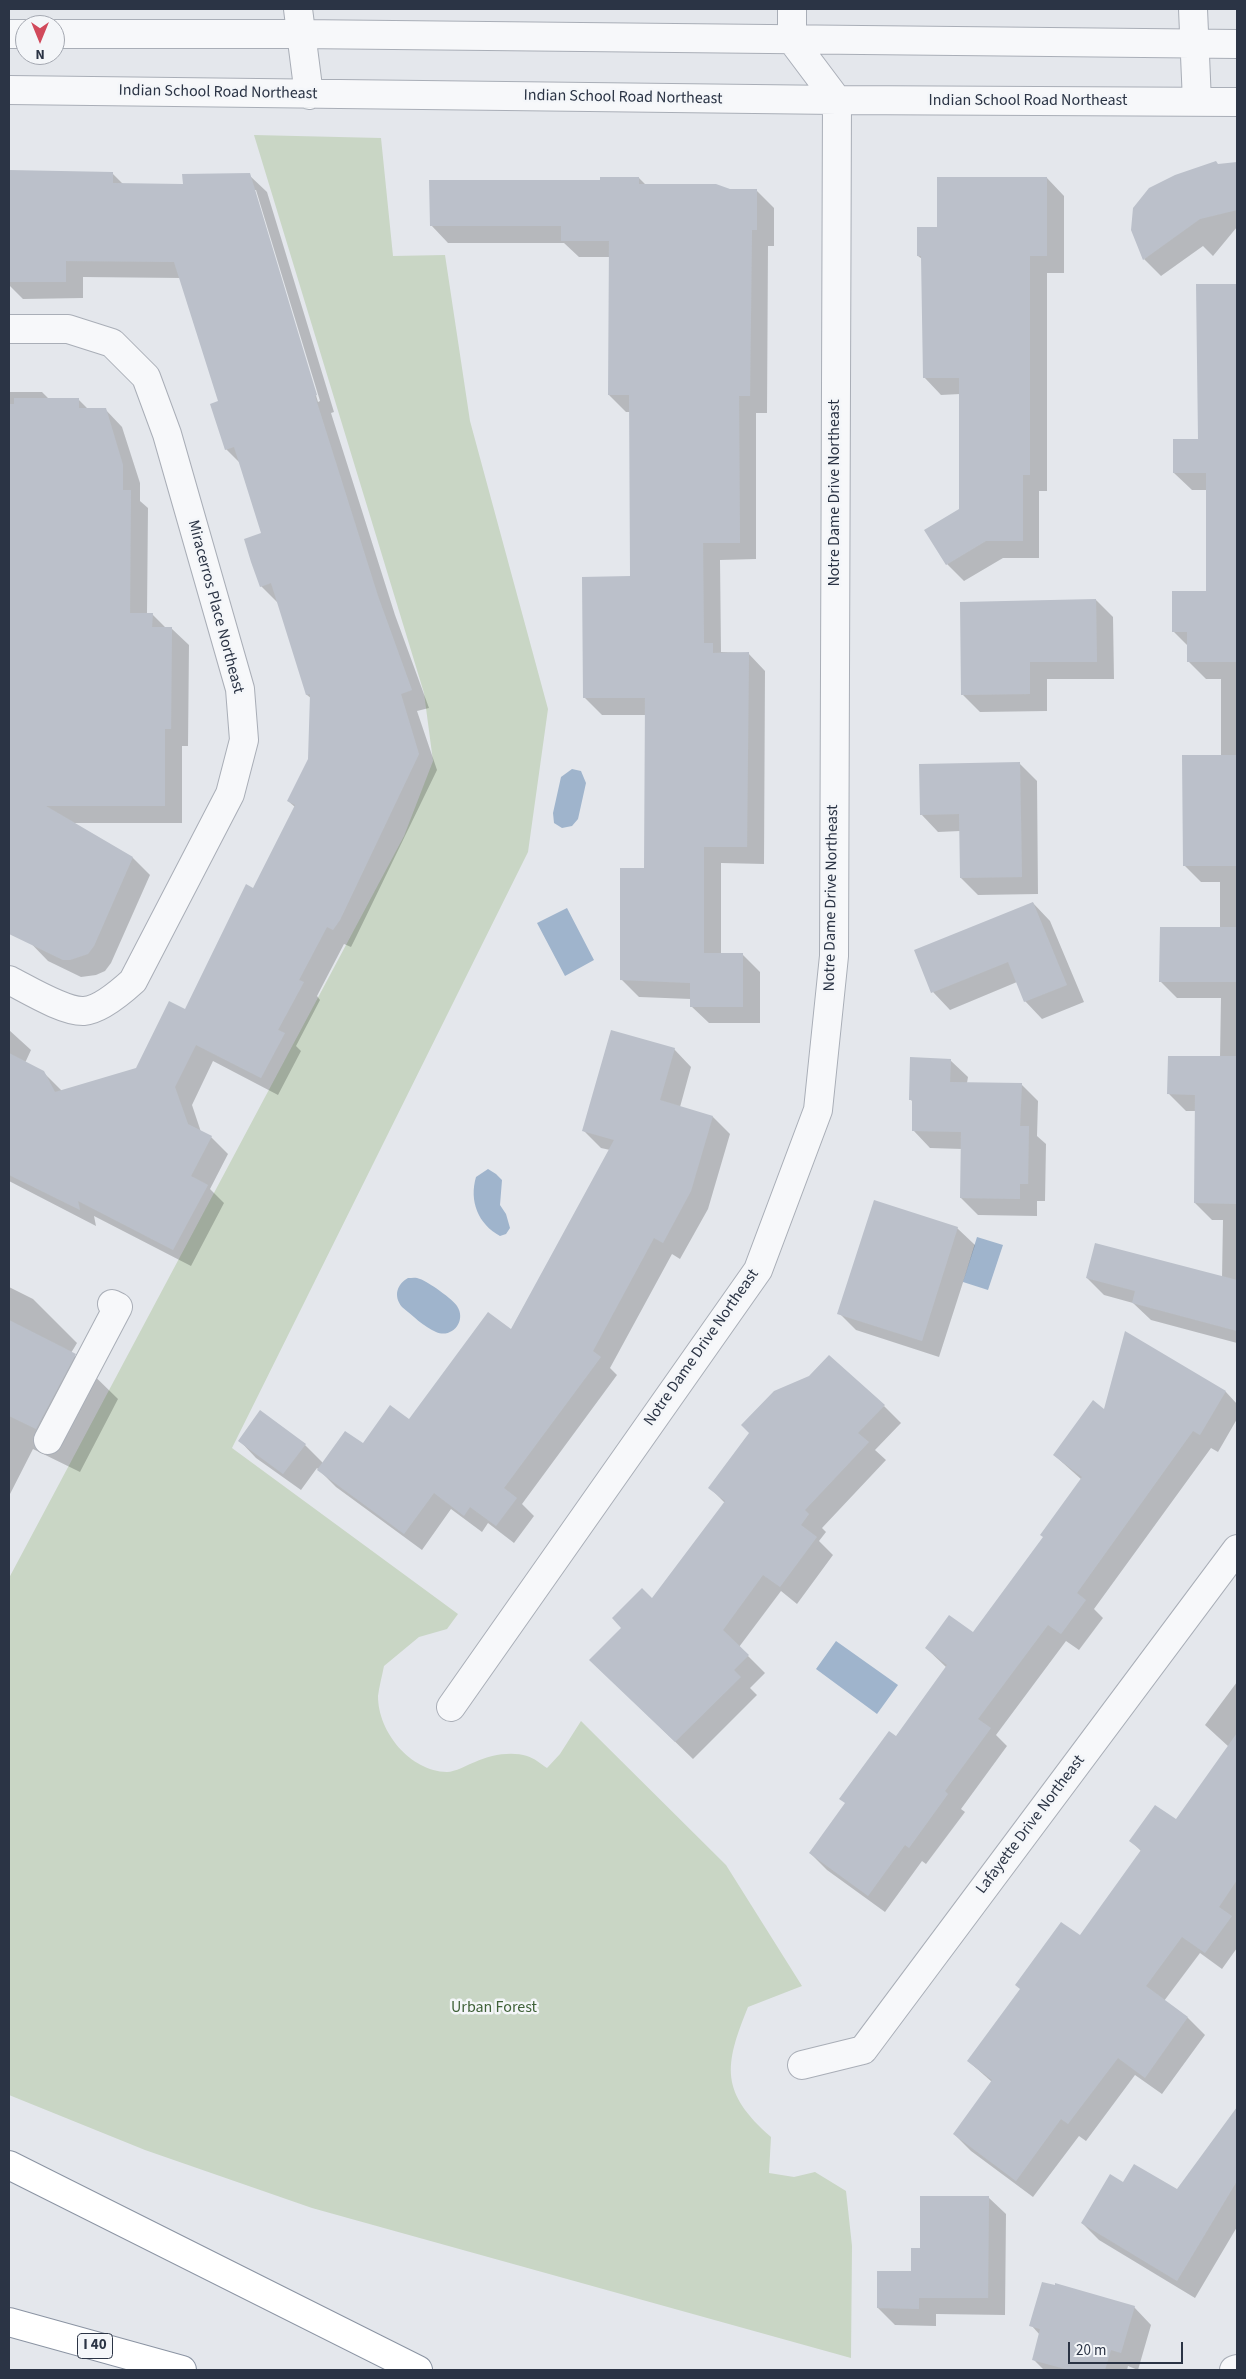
<!DOCTYPE html>
<style>
body{margin:0}
#map{position:relative;width:1246px;height:2379px;overflow:hidden;background:#e4e7ec;font-family:"Source Sans 3",sans-serif}
canvas{display:block}
.frame{position:absolute;inset:0;border:10px solid #2b3445;pointer-events:none}
.north{position:absolute;left:15px;top:15px;width:50px;height:50px;box-sizing:border-box;background:#f4f6f9;border:1px solid #a4a8b1;border-radius:50%;rotate:180deg;font-size:14px;font-weight:700;line-height:20px;text-align:center;color:#2b3445}
.north::after{content:'';display:block;margin:auto;width:18px;height:22px;background:#d1495b;clip-path:polygon(50% 0,100% 100%,50% 72%,0 100%)}
.scale{position:absolute;left:1068px;top:2342px;width:115px;height:22px;box-sizing:border-box;border:2px solid #2b3445;border-top:0;padding-left:6px;font-size:15px;line-height:18px;white-space:nowrap;color:#2b3445;-webkit-text-stroke:4px #f4f6f9;paint-order:stroke}
</style>
<div id="map">
<canvas width="1246" height="2379"></canvas>
<div class="frame"></div>
<div class="north">N</div>
<div class="scale">20 m</div>
</div>
<script>
const context = document.querySelector('canvas').getContext('2d');
context.lineJoin = 'round';
function fillPath(path, color) { context.fillStyle = color; context.fill(path, 'evenodd'); }
function trace(path, color, width, dash) { context.strokeStyle = color; context.lineWidth = width; context.lineCap = dash ? 'butt' : 'round'; context.setLineDash(dash || []); context.stroke(path); }
function label(font, color, halo, rows, align = 'center') {
  context.font = font + ' "Source Sans 3",sans-serif'; context.lineWidth = 5; context.setLineDash([]); context.textBaseline = 'middle'; context.strokeStyle = halo; context.fillStyle = color; for (const [text, x, y, turn = 0] of rows) {
    context.save(); context.translate(x, y); context.rotate((+turn || 0) * Math.PI / 180); context.textAlign = isNaN(turn) ? turn : align; if (halo) context.strokeText(text, 0, 0); context.fillText(text, 0, 0); context.restore();
  }
}
fillPath(new Path2D(`
 M 254,135 L 381,138 L 393,256 L 445,255 L 470,421 L 548,709 L 528,852 L 232,1448 L 458,1614 L 447,1629 L 419,1637 L 384,1666 C 382,1676 379,1687 378,1696 C 378,1732 410,1771 447,1772 C 455,1772 467,1765 475,1762 C 490,1755 511,1751 527,1756 C 534,1758 541,1764 547,1768 L 560,1754 L 581,1721 L 726,1865 L 802,1986 L 748,2007 C 724,2066 720,2092 771,2137 L 769,2173 L 794,2177 L 815,2172 L 846,2191 L 852,2246 L 851,2358 L 312,2208 L 145,2150 L 9,2095 L 9,1578 L 404,836 L 433,761 L 424,693 Z`), '#c9d6c5');
fillPath(new Path2D(`
 M 572,769 L 581,771 L 586,783 L 578,819 L 572,826 L 562,828 L 554,823 L 553,813 L 561,777 Z
 M 567,908 L 594,960 L 565,976 L 537,923 Z
 M 488,1169 L 496,1174 L 502,1180 L 500,1205 L 506,1214 L 510,1228 L 506,1234 L 500,1236 C 478,1224 469,1201 476,1177 Z
 M 977,1237 L 1003,1245 L 988,1290 L 963,1282 Z
 M 408,1278 C 412,1278 416,1277 420,1279 C 427,1281 454,1300 457,1306 C 467,1321 452,1339 436,1332 C 424,1327 412,1315 402,1307 C 393,1296 397,1284 408,1278 Z
 M 836,1641 L 898,1685 L 877,1714 L 816,1669 Z`), '#9fb4cc');
fillPath(new Path2D(`
 M 1237,163 L 1237,227 L 1213,256 L 1203,246 L 1161,276 L 1144,259 L 1219,166 Z
 M 9,172 L 112,173 L 123,184 L 185,185 L 249,175 L 267,192 L 334,412 L 331,413 L 395,615 L 429,708 L 417,711 L 437,770 L 356,937 L 351,947 L 344,944 L 317,996 L 320,1000 L 296,1046 L 301,1051 L 278,1095 L 213,1061 L 192,1105 L 201,1132 L 211,1137 L 228,1154 L 210,1189 L 224,1203 L 191,1266 L 94,1216 L 96,1226 L 9,1181 L 9,1030 L 31,1050 L 25,1063 L 43,1072 L 62,1091 L 137,1069 L 186,1011 L 254,889 L 295,807 L 288,801 L 309,759 L 312,699 L 307,695 L 278,603 L 261,586 L 263,534 L 241,464 L 226,449 L 220,402 L 181,278 L 83,277 L 83,298 L 23,299 L 9,285 ZM 254,190 L 256,190 L 320,401 L 318,402 Z
 M 639,178 L 646,185 L 757,191 L 774,208 L 774,246 L 768,246 L 767,413 L 756,413 L 756,559 L 720,560 L 721,652 L 748,653 L 765,671 L 764,864 L 721,863 L 721,955 L 743,955 L 760,972 L 760,1023 L 709,1023 L 691,1006 L 691,999 L 639,997 L 621,979 L 646,869 L 646,715 L 602,715 L 585,698 L 632,577 L 630,412 L 626,412 L 609,395 L 610,257 L 579,257 L 564,243 L 448,243 L 431,225 L 601,181 Z
 M 1047,178 L 1064,196 L 1064,273 L 1047,273 L 1047,491 L 1039,491 L 1039,558 L 1003,558 L 964,581 L 947,564 L 960,510 L 960,394 L 941,395 L 924,377 L 922,259 L 918,256 L 938,228 Z
 M 1237,285 L 1237,1343 L 1151,1320 L 1133,1303 L 1104,1295 L 1087,1278 L 1222,1278 L 1223,1220 L 1212,1220 L 1195,1203 L 1196,1111 L 1186,1111 L 1169,1094 L 1220,1057 L 1221,998 L 1177,998 L 1160,981 L 1220,928 L 1220,882 L 1201,882 L 1184,865 L 1221,756 L 1221,679 L 1206,679 L 1189,662 L 1189,647 L 1173,631 L 1208,592 L 1208,490 L 1192,490 L 1174,473 L 1199,440 L 1197,286 Z
 M 9,392 L 42,392 L 49,399 L 78,399 L 88,409 L 105,409 L 122,427 L 140,483 L 140,501 L 148,508 L 147,614 L 152,614 L 166,628 L 171,628 L 189,645 L 188,746 L 182,746 L 182,823 L 72,823 L 133,858 L 150,875 L 111,963 L 105,971 L 96,975 L 81,977 L 48,961 L 19,931 L 9,933 Z
 M 1096,600 L 1113,617 L 1114,679 L 1047,679 L 1047,711 L 980,712 L 963,695 Z
 M 1020,764 L 1037,781 L 1038,894 L 978,895 L 961,878 L 960,831 L 938,832 L 921,814 Z
 M 1033,903 L 1050,921 L 1084,1002 L 1042,1019 L 1025,1001 L 1017,982 L 950,1010 L 933,992 L 916,951 Z
 M 674,1049 L 691,1067 L 680,1107 L 713,1117 L 730,1134 L 708,1209 L 680,1259 L 672,1254 L 610,1368 L 617,1375 L 522,1504 L 534,1516 L 514,1543 L 488,1523 L 482,1532 L 451,1509 L 422,1550 L 336,1487 L 317,1468 L 301,1490 L 256,1458 L 239,1440 L 305,1445 L 323,1463 L 409,1421 L 511,1330 L 610,1150 L 601,1148 L 584,1131 Z
 M 950,1060 L 968,1077 L 967,1083 L 1021,1084 L 1038,1101 L 1037,1136 L 1046,1144 L 1045,1201 L 1037,1201 L 1037,1216 L 978,1215 L 961,1198 L 962,1149 L 930,1148 L 913,1130 L 914,1103 L 910,1099 Z
 M 957,1228 L 975,1245 L 939,1357 L 856,1330 L 839,1313 Z
 M 9,1287 L 33,1299 L 77,1343 L 71,1353 L 118,1399 L 80,1472 L 33,1449 L 9,1496 Z
 M 1126,1333 L 1226,1392 L 1237,1404 L 1237,1419 L 1218,1452 L 1211,1448 L 1094,1609 L 1103,1618 L 1079,1650 L 1066,1641 L 996,1735 L 1007,1746 L 961,1809 L 965,1812 L 926,1864 L 922,1861 L 885,1912 L 827,1870 L 810,1853 L 947,1668 L 926,1648 L 973,1634 L 1044,1537 L 1082,1480 L 1054,1455 L 1105,1411 Z
 M 884,1406 L 901,1423 L 875,1450 L 886,1460 L 822,1528 L 826,1532 L 819,1541 L 833,1555 L 797,1604 L 781,1591 L 739,1647 L 765,1673 L 750,1688 L 757,1695 L 693,1759 L 608,1677 L 652,1600 L 725,1503 L 710,1488 Z
 M 1237,1682 L 1237,1948 L 1222,1969 L 1200,1953 L 1164,2001 L 1188,2018 L 1205,2035 L 1162,2094 L 1135,2075 L 1086,2141 L 1079,2136 L 1033,2197 L 971,2151 L 954,2134 L 992,2082 L 968,2061 L 1080,1937 L 1142,1852 L 1131,1841 L 1176,1820 L 1229,1747 L 1205,1725 Z
 M 1237,2109 L 1237,2227 L 1195,2298 L 1099,2240 L 1082,2223 L 1123,2184 L 1177,2191 Z
 M 988,2197 L 1006,2214 L 1005,2315 L 936,2314 L 936,2326 L 895,2325 L 878,2308 L 912,2272 L 922,2249 Z
 M 1134,2307 L 1151,2325 L 1138,2370 L 1128,2366 L 1127,2370 L 1044,2370 L 1033,2359 L 1040,2335 L 1031,2325 Z`), '#0003');
fillPath(new Path2D(`
 M 1216,161 L 1218,164 L 1237,162 L 1237,210 L 1200,219 L 1143,260 L 1131,230 L 1133,208 L 1149,188 L 1175,175 Z
 M 9,170 L 113,172 L 113,183 L 183,184 L 182,174 L 250,173 L 317,395 L 315,396 L 378,596 L 412,690 L 401,694 L 419,754 L 340,920 L 333,930 L 327,927 L 299,980 L 304,982 L 278,1030 L 285,1033 L 261,1078 L 196,1045 L 175,1087 L 188,1124 L 212,1136 L 191,1176 L 208,1185 L 173,1250 L 78,1201 L 80,1210 L 9,1175 L 9,1053 L 44,1071 L 55,1092 L 136,1068 L 169,1001 L 185,1009 L 246,884 L 253,888 L 295,805 L 287,801 L 308,759 L 310,694 L 306,695 L 271,583 L 260,587 L 251,562 L 244,539 L 261,533 L 234,447 L 225,450 L 210,404 L 218,401 L 174,262 L 66,261 L 66,282 L 9,282 Z
 M 600,177 L 639,177 L 639,184 L 716,184 L 730,189 L 757,189 L 757,230 L 752,230 L 750,396 L 739,396 L 740,543 L 703,543 L 704,643 L 713,643 L 713,653 L 749,652 L 747,847 L 704,847 L 704,953 L 743,953 L 743,1007 L 690,1007 L 690,983 L 620,980 L 620,868 L 644,868 L 645,698 L 583,698 L 582,577 L 630,576 L 629,395 L 608,395 L 609,241 L 561,241 L 561,226 L 430,226 L 429,180 L 600,180 Z
 M 937,177 L 1047,177 L 1047,256 L 1030,256 L 1030,475 L 1023,475 L 1023,541 L 986,541 L 946,565 L 924,530 L 959,509 L 959,378 L 923,378 L 921,256 L 917,256 L 917,227 L 937,227 Z
 M 1196,284 L 1237,284 L 1237,662 L 1187,662 L 1187,632 L 1172,632 L 1172,591 L 1206,591 L 1206,473 L 1173,473 L 1173,439 L 1198,439 Z
 M 14,398 L 79,398 L 79,408 L 106,408 L 123,465 L 123,490 L 131,490 L 130,613 L 153,613 L 152,627 L 172,627 L 171,729 L 165,729 L 165,806 L 46,806 L 133,857 L 94,946 L 88,954 L 70,960 L 63,960 L 9,934 L 9,404 L 14,404 Z
 M 1096,599 L 1097,662 L 1030,662 L 1030,694 L 961,695 L 960,602 Z
 M 1182,755 L 1237,755 L 1237,866 L 1183,866 Z
 M 1020,762 L 1022,877 L 960,878 L 959,814 L 920,815 L 919,764 Z
 M 1033,902 L 1067,985 L 1024,1002 L 1008,962 L 931,993 L 914,950 Z
 M 1160,927 L 1237,927 L 1237,982 L 1159,982 Z
 M 611,1030 L 675,1048 L 660,1100 L 713,1116 L 691,1191 L 663,1243 L 654,1238 L 593,1351 L 601,1357 L 504,1488 L 517,1498 L 496,1526 L 470,1507 L 464,1516 L 434,1493 L 404,1534 L 317,1470 L 345,1431 L 363,1443 L 390,1405 L 409,1419 L 488,1312 L 511,1329 L 614,1140 L 582,1131 Z
 M 1168,1056 L 1237,1056 L 1237,1204 L 1194,1203 L 1195,1095 L 1167,1094 Z
 M 910,1057 L 951,1059 L 950,1082 L 1022,1083 L 1020,1126 L 1029,1126 L 1028,1184 L 1020,1184 L 1020,1199 L 960,1198 L 961,1132 L 912,1131 L 912,1100 L 909,1100 Z
 M 874,1200 L 958,1227 L 922,1341 L 837,1314 Z
 M 1095,1243 L 1237,1280 L 1237,1331 L 1132,1303 L 1135,1291 L 1086,1278 Z
 M 9,1320 L 76,1354 L 36,1429 L 9,1416 Z
 M 1125,1331 L 1226,1391 L 1200,1435 L 1193,1431 L 1077,1593 L 1086,1600 L 1061,1634 L 1048,1625 L 978,1719 L 991,1728 L 945,1791 L 948,1794 L 909,1848 L 905,1845 L 868,1896 L 809,1853 L 845,1803 L 839,1799 L 889,1731 L 896,1736 L 947,1665 L 925,1648 L 949,1615 L 973,1632 L 1043,1537 L 1040,1535 L 1082,1477 L 1053,1455 L 1093,1400 L 1104,1409 Z
 M 829,1355 L 885,1405 L 858,1433 L 869,1442 L 805,1510 L 809,1514 L 801,1525 L 817,1537 L 780,1587 L 763,1575 L 723,1630 L 749,1655 L 734,1670 L 741,1677 L 675,1742 L 589,1660 L 621,1628 L 612,1618 L 642,1588 L 652,1598 L 725,1501 L 708,1488 L 749,1433 L 741,1425 L 774,1391 L 809,1376 Z
 M 260,1410 L 306,1444 L 283,1474 L 238,1441 Z
 M 1237,1733 L 1237,1880 L 1219,1907 L 1232,1916 L 1205,1953 L 1182,1937 L 1146,1986 L 1188,2017 L 1145,2078 L 1118,2058 L 1068,2124 L 1061,2119 L 1016,2181 L 953,2134 L 992,2080 L 967,2061 L 1020,1989 L 1015,1985 L 1061,1922 L 1080,1935 L 1141,1850 L 1129,1841 L 1155,1805 L 1176,1819 Z
 M 1237,2107 L 1237,2181 L 1177,2281 L 1081,2223 L 1110,2174 L 1123,2182 L 1134,2164 L 1177,2189 Z
 M 920,2196 L 989,2196 L 988,2298 L 919,2298 L 919,2309 L 877,2308 L 877,2271 L 911,2271 L 911,2248 L 920,2248 Z
 M 1042,2282 L 1055,2285 L 1055,2283 L 1135,2306 L 1121,2353 L 1111,2350 L 1105,2370 L 1069,2370 L 1032,2360 L 1040,2329 L 1029,2326 Z`), '#bbc0ca');
const minor = new Path2D(`
 M 298,9 L 309,95
 M 792,9 L 792,40 L 837,100
 M 1193,9 L 1197,102
 M 9,34 L 25,34
 M 55,34 L 300,34 L 1237,44
 M 9,90 L 837,100 L 1237,102
 M 9,329 L 68,329 L 112,343 L 146,377 L 167,434 L 240,689 L 244,740 L 230,794 L 133,981 C 122,991 100,1010 84,1011 C 64,1012 27,989 9,980
 M 48,1440 L 118,1307 L 112,1304
 M 451,1707 L 758,1270 L 818,1110 L 834,956 L 837,100
 M 802,2065 L 863,2050 L 1237,1549
 M 1234,2370 L 1237,2369`);
const highway = new Path2D(`
 M 9,2165 L 418,2370
 M 9,2322 L 182,2370`);
trace(minor, '#a9aeb7', 30);
trace(highway, '#8b94a3', 30);
trace(minor, '#f7f8fa', 28);
trace(highway, '#fff', 28);
for (const [x, y, w] of [
 [95,2346,35]
]) { const box = new Path2D(); box.roundRect(x - w / 2, y - 12.5, w, 25, 4); context.fillStyle = '#f4f6f9'; context.fill(box); trace(box, '#2b3445', 1); }
label('bold 15px', '#2b3445', null, [
 ["I 40",95,2346]
]);
label('16px', '#2b3445', '#f4f6f9', [
 ["Indian School Road Northeast",218,93,1],
 ["Indian School Road Northeast",623,98,1],
 ["Indian School Road Northeast",1028,101],
 ["Notre Dame Drive Northeast",835,493,-90],
 ["Miracerros Place Northeast",215,607,75],
 ["Notre Dame Drive Northeast",832,898,-89],
 ["Notre Dame Drive Northeast",702,1348,-55],
 ["Lafayette Drive Northeast",1031,1825,-53]
]);
label('16px', '#3f6138', '#f4f6f9', [
 ["Urban Forest",494,2008]
]);
</script>
